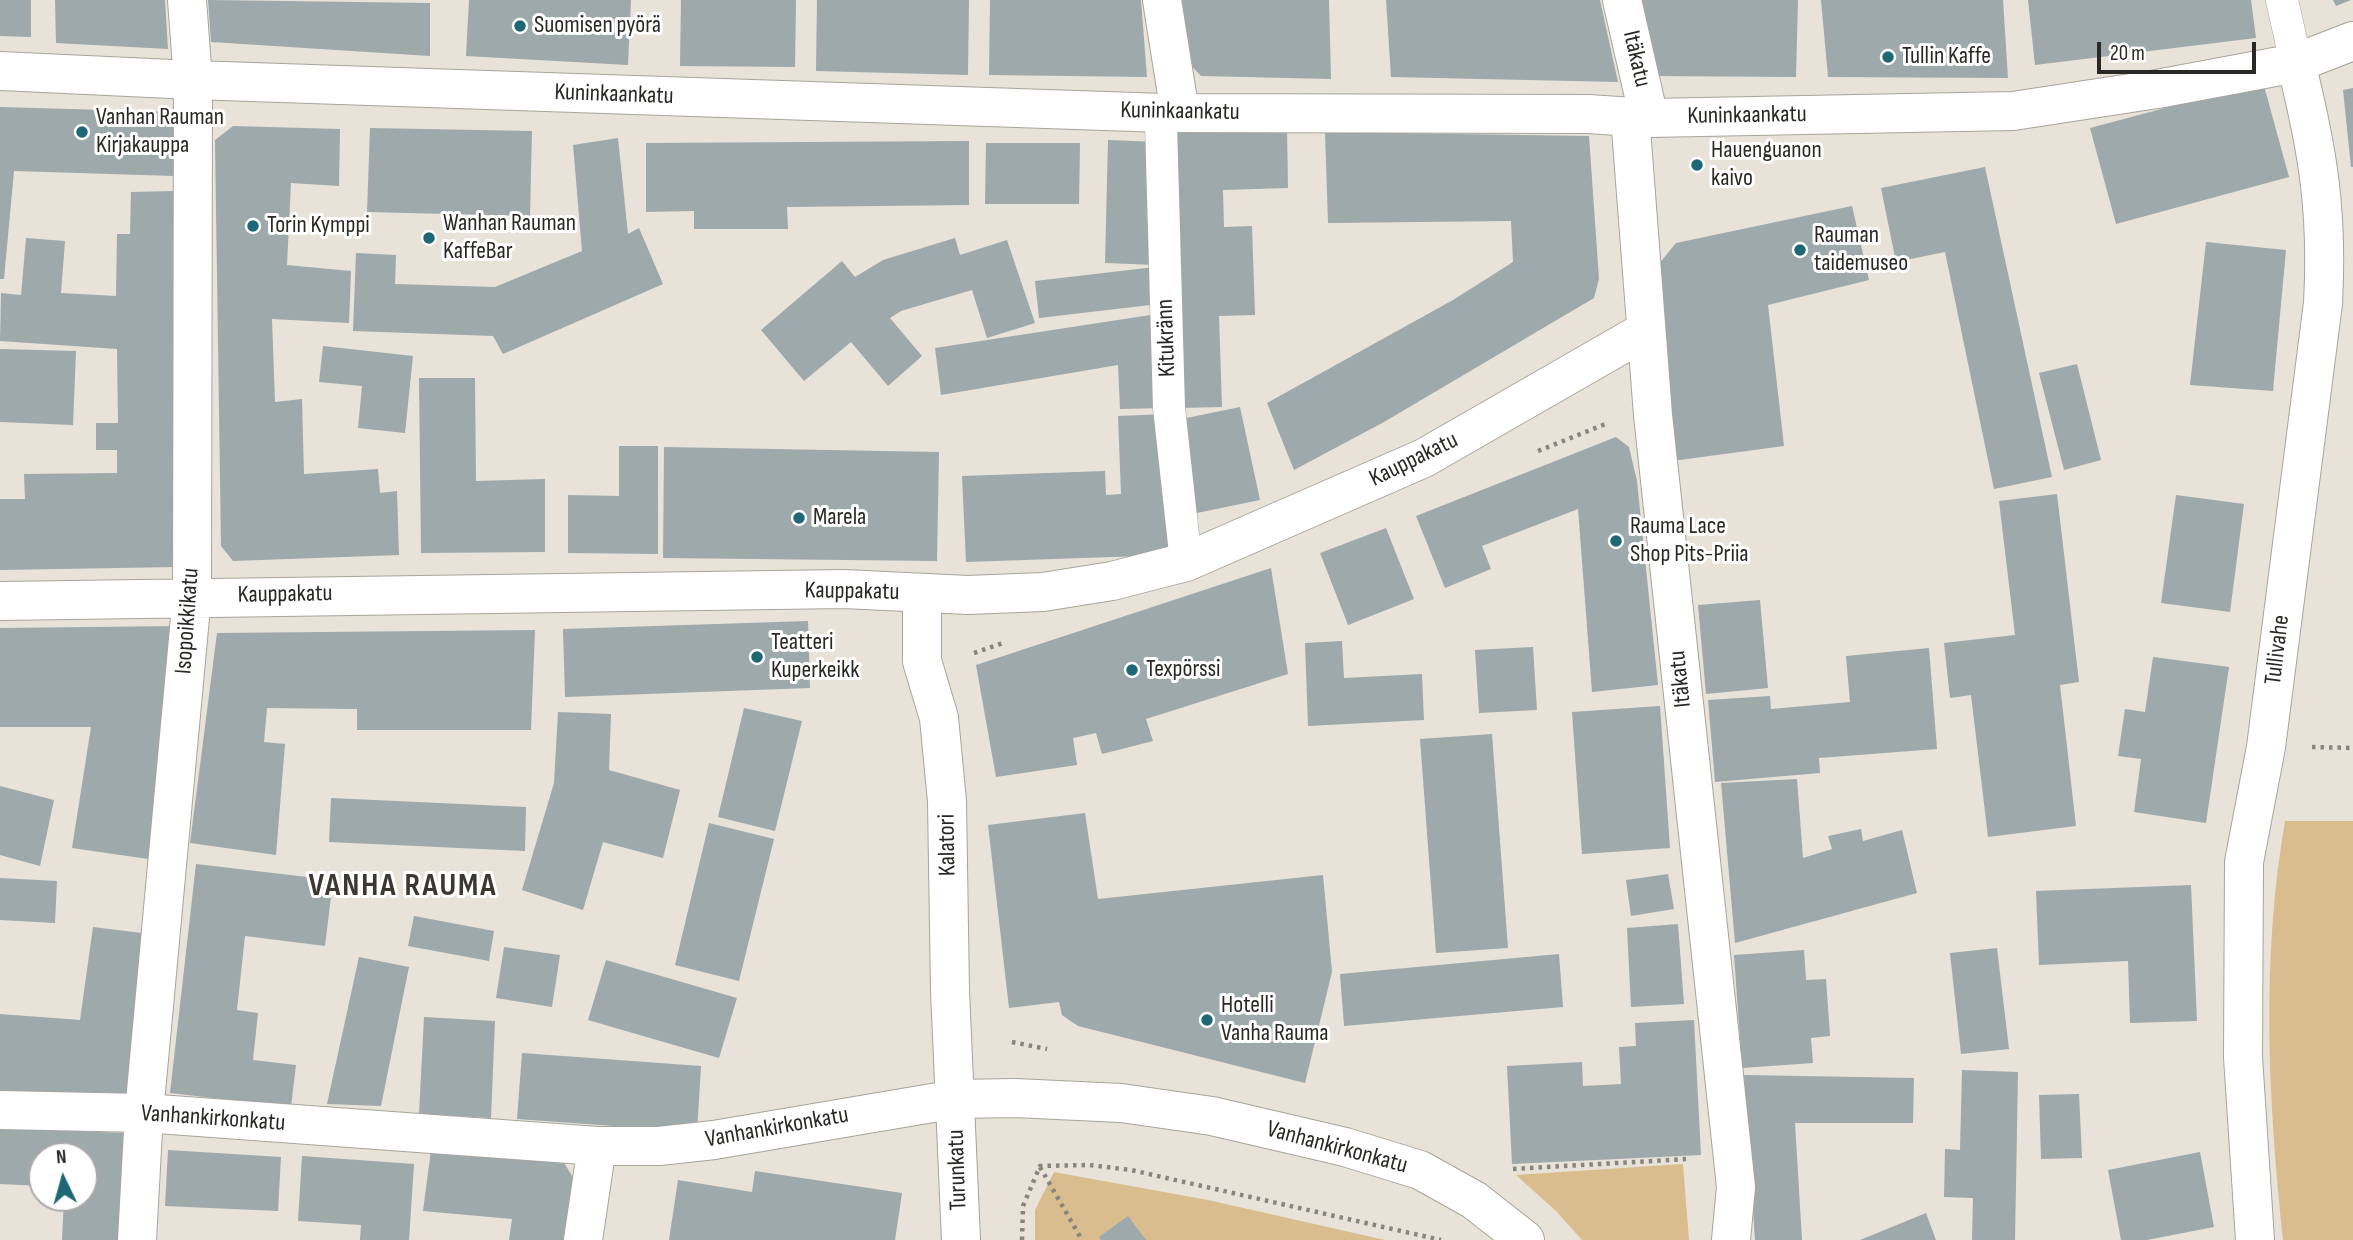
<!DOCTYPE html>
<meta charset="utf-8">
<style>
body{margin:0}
#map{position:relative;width:2353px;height:1240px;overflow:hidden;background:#e8e2d9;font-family:"Sofia Sans Condensed",sans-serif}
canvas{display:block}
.north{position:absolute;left:28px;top:1142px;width:70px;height:70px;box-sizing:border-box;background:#fff;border:2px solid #aaa9a8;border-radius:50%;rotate:355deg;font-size:19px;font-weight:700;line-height:28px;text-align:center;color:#2a2825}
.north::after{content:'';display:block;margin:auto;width:24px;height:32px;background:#1e6774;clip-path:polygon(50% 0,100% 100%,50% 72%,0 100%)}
.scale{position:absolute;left:2097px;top:42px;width:159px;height:32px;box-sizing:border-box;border:4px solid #2a2825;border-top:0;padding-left:9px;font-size:21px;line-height:24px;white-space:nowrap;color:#2a2825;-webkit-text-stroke:5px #fff;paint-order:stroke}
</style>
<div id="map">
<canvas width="2353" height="1240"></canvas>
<div class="north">N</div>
<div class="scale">20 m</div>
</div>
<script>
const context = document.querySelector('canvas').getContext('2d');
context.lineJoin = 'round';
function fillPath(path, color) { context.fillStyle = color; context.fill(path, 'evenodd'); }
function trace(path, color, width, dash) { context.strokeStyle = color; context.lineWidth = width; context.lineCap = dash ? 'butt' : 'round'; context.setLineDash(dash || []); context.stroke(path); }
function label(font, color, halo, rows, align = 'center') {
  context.font = font + ' "Sofia Sans Condensed",sans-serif'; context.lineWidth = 6; context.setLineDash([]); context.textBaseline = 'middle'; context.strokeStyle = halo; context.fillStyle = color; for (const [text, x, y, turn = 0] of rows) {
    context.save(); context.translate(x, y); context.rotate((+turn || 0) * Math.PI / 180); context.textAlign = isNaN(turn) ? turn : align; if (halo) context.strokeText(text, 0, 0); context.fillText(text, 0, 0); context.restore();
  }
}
fillPath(new Path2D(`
 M 2285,821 L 2353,821 L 2353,1240 L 2283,1240 C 2268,1100 2261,959 2285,821 Z
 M 1683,1164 L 1689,1240 L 1582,1240 L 1556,1211 L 1516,1175 Z
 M 1054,1172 L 1208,1200 L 1385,1240 L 1035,1240 L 1035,1210 Z`), '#dabd8e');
fillPath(new Path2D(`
 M 0,0 L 31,0 L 31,37 L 0,36 Z
 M 55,0 L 165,0 L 168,49 L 56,43 Z
 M 208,0 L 430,3 L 430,56 L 211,42 Z
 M 469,0 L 631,0 L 628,65 L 466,56 Z
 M 681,0 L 796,0 L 795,67 L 680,66 Z
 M 817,0 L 969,0 L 968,75 L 816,71 Z
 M 990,0 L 1141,0 L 1147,77 L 989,75 Z
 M 1180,0 L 1329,0 L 1331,79 L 1201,76 L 1187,61 Z
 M 1386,0 L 1600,0 L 1618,82 L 1391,77 Z
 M 1638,0 L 1798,0 L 1796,77 L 1653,76 Z
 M 1821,0 L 2003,0 L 2008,78 L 1828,77 Z
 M 2028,0 L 2251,0 L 2256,38 L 2035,65 Z
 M 2333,0 L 2351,0 L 2336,6 Z
 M 2263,82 L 2289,177 L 2116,224 L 2090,128 Z
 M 2353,88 L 2353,167 L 2351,167 L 2343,90 Z
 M 0,107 L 175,112 L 174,176 L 14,171 L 4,279 L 0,279 Z
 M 233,126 L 340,129 L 339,186 L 291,183 L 287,265 L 351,271 L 349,323 L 272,319 L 275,402 L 302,399 L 304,474 L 378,469 L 380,493 L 397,491 L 399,555 L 233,561 L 221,546 L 215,140 Z
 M 370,128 L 532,131 L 530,216 L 367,212 Z
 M 1287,128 L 1288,188 L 1223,190 L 1224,227 L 1252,226 L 1255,315 L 1219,316 L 1222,407 L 1180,408 L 1167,132 Z
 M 1325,132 L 1589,136 L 1599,279 L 1594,298 L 1384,422 L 1294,470 L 1267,403 L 1453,300 L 1513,262 L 1511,221 L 1328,223 Z
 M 618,138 L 628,234 L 639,228 L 663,284 L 503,354 L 493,336 L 353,331 L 356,253 L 396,255 L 395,284 L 495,287 L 582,251 L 573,145 Z
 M 1108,140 L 1159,142 L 1156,265 L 1105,263 Z
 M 969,141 L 969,205 L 787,207 L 788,229 L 694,229 L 694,211 L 646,212 L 646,143 Z
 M 986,143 L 1080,143 L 1079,204 L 985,204 Z
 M 1985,167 L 2052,477 L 1994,489 L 1945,252 L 1896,262 L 1881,188 Z
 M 174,191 L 177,567 L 0,570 L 0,499 L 25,499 L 24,474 L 117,473 L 117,450 L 96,450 L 96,423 L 118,423 L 117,349 L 0,341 L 1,293 L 21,295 L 26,238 L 65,241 L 61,293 L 116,296 L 117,234 L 130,234 L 131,192 Z
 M 1852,206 L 1869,280 L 1768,305 L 1784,446 L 1672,461 L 1653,271 L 1676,243 Z
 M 955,238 L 960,255 L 1007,240 L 1035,323 L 987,338 L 972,290 L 901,311 L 890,318 L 922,356 L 888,386 L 851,342 L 804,381 L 761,330 L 842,261 L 855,277 L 883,260 Z
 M 2206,242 L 2286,250 L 2273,391 L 2190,385 Z
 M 1155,267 L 1159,304 L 1039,318 L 1035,281 Z
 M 1157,314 L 1166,408 L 1120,409 L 1118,365 L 941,395 L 935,348 Z
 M 323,346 L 413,356 L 405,433 L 358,428 L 362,386 L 319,382 Z
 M 0,349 L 76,351 L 73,425 L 0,422 Z
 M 2077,364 L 2101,460 L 2064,470 L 2039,373 Z
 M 419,378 L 475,378 L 476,481 L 545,479 L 545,552 L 421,553 Z
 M 1240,407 L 1260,500 L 1192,514 L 1172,421 Z
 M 1165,414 L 1170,555 L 966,562 L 962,476 L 1105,471 L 1106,495 L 1121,494 L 1118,416 Z
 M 1616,437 L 1629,447 L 1637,481 L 1658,685 L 1592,692 L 1578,509 L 1482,546 L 1491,569 L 1445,588 L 1416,516 Z
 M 619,446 L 658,446 L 658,554 L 568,553 L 568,495 L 619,496 Z
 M 664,447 L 939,452 L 937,561 L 663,558 Z
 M 2057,494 L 2079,682 L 2060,685 L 2076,826 L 1988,837 L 1971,695 L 1950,698 L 1944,643 L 2015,635 L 1999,501 Z
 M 2176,495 L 2244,504 L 2230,612 L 2161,603 Z
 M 1386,528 L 1414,599 L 1348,625 L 1320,553 Z
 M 1271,568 L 1288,674 L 1146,719 L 1153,741 L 1102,754 L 1096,733 L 1073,738 L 1077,765 L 996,777 L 976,665 Z
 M 1760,600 L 1768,688 L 1706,694 L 1698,605 Z
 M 808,621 L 810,688 L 565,697 L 563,629 Z
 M 180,626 L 155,860 L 72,848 L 91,727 L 0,727 L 0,628 Z
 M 535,630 L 531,730 L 357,730 L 357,709 L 267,708 L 264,742 L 285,744 L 276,855 L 190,843 L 217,633 Z
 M 1342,641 L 1344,678 L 1422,674 L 1424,720 L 1308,726 L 1305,643 Z
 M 1533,647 L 1537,710 L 1479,713 L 1475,650 Z
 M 1929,648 L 1937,749 L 1819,758 L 1820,773 L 1715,782 L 1708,700 L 1770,696 L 1771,709 L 1850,702 L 1846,656 Z
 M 2153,657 L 2229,667 L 2206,823 L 2134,812 L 2141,759 L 2118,756 L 2125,709 L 2145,712 Z
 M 1660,706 L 1670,848 L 1582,854 L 1572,712 Z
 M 744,708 L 802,721 L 775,831 L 718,817 Z
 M 558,712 L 611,714 L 609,770 L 680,790 L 663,858 L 603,842 L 583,910 L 522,890 L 554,783 Z
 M 1492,734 L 1508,948 L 1436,953 L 1420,739 Z
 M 1797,779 L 1803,858 L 1832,849 L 1828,836 L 1861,829 L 1863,841 L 1902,830 L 1917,893 L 1735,943 L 1721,783 Z
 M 0,786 L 54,800 L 40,866 L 0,855 Z
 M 331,798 L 526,807 L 525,851 L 329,842 Z
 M 1085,813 L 1098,899 L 1323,875 L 1332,972 L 1305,1083 L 1078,1026 L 1062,1015 L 1059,1002 L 1009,1008 L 988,825 Z
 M 709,823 L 774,839 L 739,981 L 675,965 Z
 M 196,864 L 333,880 L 325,946 L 245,936 L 237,1010 L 258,1013 L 253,1060 L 296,1065 L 291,1107 L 170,1093 Z
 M 1668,874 L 1674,909 L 1631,916 L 1626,880 Z
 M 0,878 L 57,881 L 55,923 L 0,920 Z
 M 2191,885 L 2197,1021 L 2130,1023 L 2128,961 L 2039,965 L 2036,891 Z
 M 414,916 L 494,931 L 489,961 L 408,946 Z
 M 1678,924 L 1684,1004 L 1631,1007 L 1627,928 Z
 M 93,927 L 150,934 L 132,1094 L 0,1093 L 0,1014 L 80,1020 Z
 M 504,947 L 560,955 L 552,1007 L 496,998 Z
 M 1997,948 L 2009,1049 L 1961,1054 L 1950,953 Z
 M 1804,950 L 1806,980 L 1826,979 L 1830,1036 L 1811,1038 L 1813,1063 L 1742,1068 L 1734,955 Z
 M 1559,954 L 1563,1007 L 1344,1026 L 1340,974 Z
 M 359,957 L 409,967 L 381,1106 L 327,1104 Z
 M 606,960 L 737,998 L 719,1058 L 588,1020 Z
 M 424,1017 L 495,1021 L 491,1118 L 419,1114 Z
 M 1694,1020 L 1701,1155 L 1512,1164 L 1507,1066 L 1582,1062 L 1583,1086 L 1621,1084 L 1619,1047 L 1636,1046 L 1635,1023 Z
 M 522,1053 L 701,1066 L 697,1132 L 517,1119 Z
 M 1962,1070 L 2018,1072 L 2015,1240 L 1972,1240 L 1973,1198 L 1944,1197 L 1945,1149 L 1960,1150 Z
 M 1744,1075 L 1914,1078 L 1913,1123 L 1795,1123 L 1802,1240 L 1755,1240 Z
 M 2079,1094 L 2082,1158 L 2041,1159 L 2039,1095 Z
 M 0,1128 L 125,1133 L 120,1240 L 62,1240 L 64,1198 L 84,1198 L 84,1156 L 42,1156 L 42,1186 L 0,1184 Z
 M 168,1150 L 281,1157 L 278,1211 L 165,1206 Z
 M 431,1150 L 561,1158 L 574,1179 L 563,1240 L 509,1240 L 512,1219 L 423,1211 Z
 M 2200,1152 L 2214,1227 L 2147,1240 L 2121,1240 L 2108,1170 Z
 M 302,1156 L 414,1164 L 409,1240 L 360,1240 L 361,1225 L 298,1221 Z
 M 755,1171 L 902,1193 L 895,1240 L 669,1240 L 678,1180 L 752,1192 Z
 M 1926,1213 L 1936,1240 L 1860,1240 Z
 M 1128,1216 L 1146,1240 L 1101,1240 L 1099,1237 Z`), '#9da9ab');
const lane = new Path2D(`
 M 2282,0 L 2296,63
 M 1164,113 L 1161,124 L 1169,408 L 1186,562`);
const street = new Path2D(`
 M 1162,0 L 1180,113
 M 1622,0 L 1649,118
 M 0,71 L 193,80 L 1164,113 L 1588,114 L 1649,118 L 2013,111 L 2157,89 L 2296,63 L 2353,41
 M 1630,116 L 1653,415 L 1736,1187 L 1731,1240
 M 922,594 L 922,661 L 939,718 L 947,801 L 950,991 L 961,1240
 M 0,601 L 844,589 L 968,595 L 1043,592 L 1112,581 L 1186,562 L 1424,458 L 1645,331
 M 0,1110 L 144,1113 L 597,1146 L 659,1146 L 714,1140 L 956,1099 L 1015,1098 L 1121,1103 L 1212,1116 L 1345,1147 L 1420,1170 L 1474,1200 L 1525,1240
 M 137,1240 L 144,1113 L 192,596 L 193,80 L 187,0
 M 583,1240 L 597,1146
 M 2255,1240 L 2243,1057 L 2244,862 L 2266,747 L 2323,303 C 2328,212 2318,151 2296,63`);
trace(lane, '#a9a49b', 33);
trace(street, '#a9a49b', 40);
trace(new Path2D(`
 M 1538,451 L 1608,423
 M 974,653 L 1003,643
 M 2312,747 L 2353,748
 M 1012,1042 L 1047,1049
 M 1040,1167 L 1082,1240
 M 1513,1169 L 1686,1159
 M 1022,1240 L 1023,1206 L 1040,1166 L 1089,1165 L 1131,1170 L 1441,1240`), '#88847e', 4.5, [3.5, 5]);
trace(lane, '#fff', 32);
trace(street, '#fff', 38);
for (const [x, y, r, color] of [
 [520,26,7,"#1e6774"],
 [1888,57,7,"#1e6774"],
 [82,132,7,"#1e6774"],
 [1697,165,7,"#1e6774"],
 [253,226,7,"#1e6774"],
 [429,238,7,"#1e6774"],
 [1800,250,7,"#1e6774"],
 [799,518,7,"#1e6774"],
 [1616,541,7,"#1e6774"],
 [757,657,7,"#1e6774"],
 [1132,670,7,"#1e6774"],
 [1207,1020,7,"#1e6774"]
]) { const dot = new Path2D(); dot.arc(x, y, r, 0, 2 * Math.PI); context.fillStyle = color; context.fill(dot); trace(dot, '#fff', 2.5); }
label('24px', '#2a2825', '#fff', [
 ["Suomisen pyörä",534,26],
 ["Tullin Kaffe",1902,57],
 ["Vanhan Rauman",96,118],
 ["Kirjakauppa",96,146],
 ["Hauenguanon",1711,151],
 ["kaivo",1711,179],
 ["Wanhan Rauman",443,224],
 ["KaffeBar",443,252],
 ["Torin Kymppi",267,226],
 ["Rauman",1814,236],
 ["taidemuseo",1814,264],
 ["Marela",813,518],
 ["Rauma Lace",1630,527],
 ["Shop Pits-Priia",1630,555],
 ["Teatteri",771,643],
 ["Kuperkeikk",771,671],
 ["Texpörssi",1146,670],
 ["Hotelli",1221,1006],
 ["Vanha Rauma",1221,1034]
], 'left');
label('24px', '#2a2825', '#fff', [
 ["Itäkatu",1636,59,77],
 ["Kuninkaankatu",614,95,2],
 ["Kuninkaankatu",1180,112,1],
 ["Kuninkaankatu",1747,116,-1],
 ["Kitukränn",1167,338,-92],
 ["Kauppakatu",1414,460,-26],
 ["Kauppakatu",852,592,1],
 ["Kauppakatu",285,595,-1],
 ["Isopoikkikatu",188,621,-86],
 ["Tullivahe",2278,650,-83],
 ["Itäkatu",1681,679,-96],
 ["Kalatori",948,845,-91],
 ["Vanhankirkonkatu",213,1119,4],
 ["Vanhankirkonkatu",777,1128,-10],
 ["Vanhankirkonkatu",1337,1148,15],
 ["Turunkatu",958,1170,-92]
]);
context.letterSpacing = '2px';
label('bold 32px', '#3c3730', '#fff', [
 ["VANHA RAUMA",403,887]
]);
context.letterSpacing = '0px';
</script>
